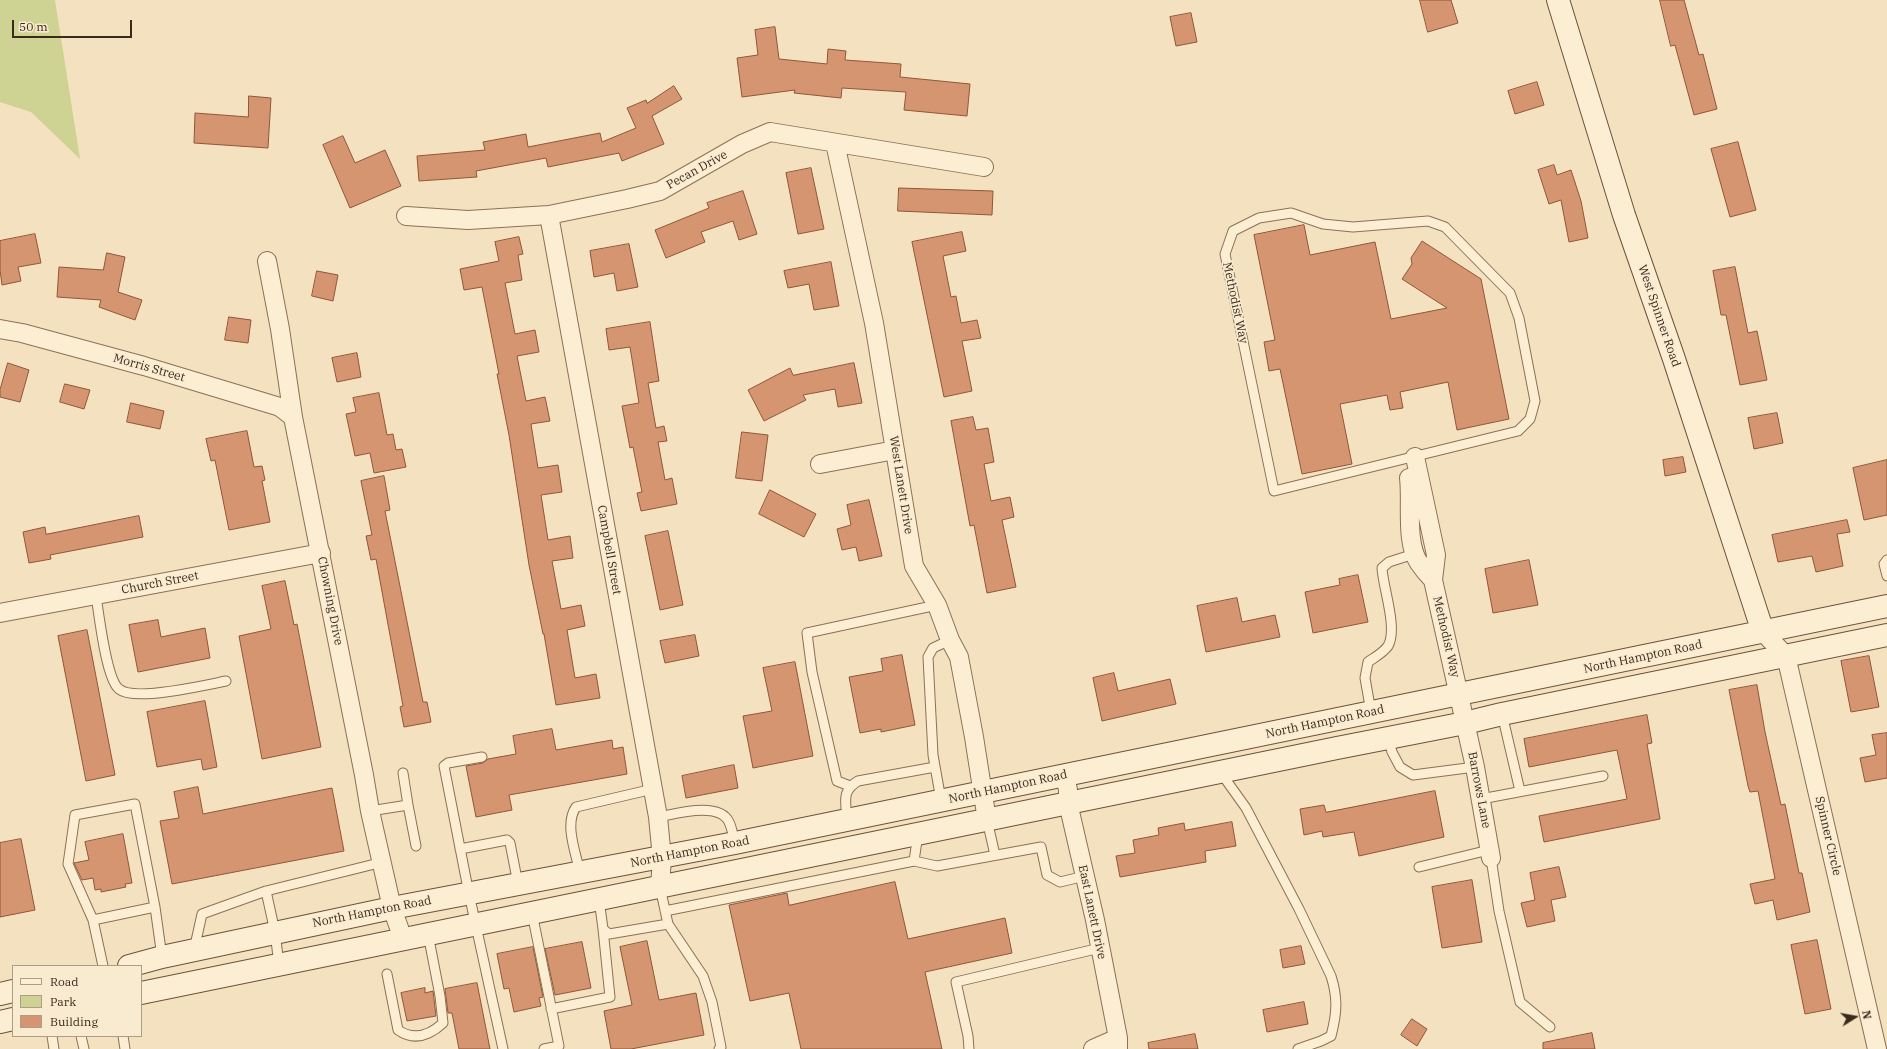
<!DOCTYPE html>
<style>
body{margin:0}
#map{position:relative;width:1887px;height:1049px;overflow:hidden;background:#f3e1bf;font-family:"IBM Plex Serif",serif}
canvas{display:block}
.legend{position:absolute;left:12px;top:965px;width:130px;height:72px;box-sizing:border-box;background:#f9ebd0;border:1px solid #ad9d88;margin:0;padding:5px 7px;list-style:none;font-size:12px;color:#3b291b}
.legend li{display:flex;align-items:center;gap:8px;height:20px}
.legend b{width:20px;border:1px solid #ad9d88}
.north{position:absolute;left:1835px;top:997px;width:40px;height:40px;-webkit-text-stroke:3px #f9ebd0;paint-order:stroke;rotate:79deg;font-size:11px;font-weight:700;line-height:16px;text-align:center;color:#3b291b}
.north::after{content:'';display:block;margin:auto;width:14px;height:18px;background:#3b291b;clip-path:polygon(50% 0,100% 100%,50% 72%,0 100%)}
.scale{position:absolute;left:12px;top:20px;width:120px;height:18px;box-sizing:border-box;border:2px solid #3b291b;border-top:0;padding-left:5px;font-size:12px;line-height:14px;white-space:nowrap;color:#3b291b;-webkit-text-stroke:3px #f9ebd0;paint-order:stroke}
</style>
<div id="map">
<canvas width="1887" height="1049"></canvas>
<ul class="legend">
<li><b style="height:5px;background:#fceed3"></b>Road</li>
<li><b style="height:11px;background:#ced292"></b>Park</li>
<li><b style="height:11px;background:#d59570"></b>Building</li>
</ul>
<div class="north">N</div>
<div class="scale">50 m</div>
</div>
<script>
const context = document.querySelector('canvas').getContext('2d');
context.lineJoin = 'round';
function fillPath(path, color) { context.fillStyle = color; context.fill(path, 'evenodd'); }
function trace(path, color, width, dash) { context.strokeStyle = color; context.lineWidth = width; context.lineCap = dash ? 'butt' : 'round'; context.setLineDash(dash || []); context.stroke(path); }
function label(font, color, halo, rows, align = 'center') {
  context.font = font + ' "IBM Plex Serif",serif'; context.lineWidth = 3.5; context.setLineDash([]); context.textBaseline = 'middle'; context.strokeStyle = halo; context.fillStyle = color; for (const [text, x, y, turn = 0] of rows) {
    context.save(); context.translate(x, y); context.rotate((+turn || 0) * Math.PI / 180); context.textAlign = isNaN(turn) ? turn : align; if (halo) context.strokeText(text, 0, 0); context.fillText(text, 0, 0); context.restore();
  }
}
fillPath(new Path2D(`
 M 0,0 L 55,0 L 80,159 L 31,112 L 0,102 Z`), '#ced292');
const building = new Path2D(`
 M 1420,0 L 1451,0 L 1458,23 L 1428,32 Z
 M 1660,0 L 1684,0 L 1699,55 L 1703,54 L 1717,109 L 1694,115 L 1675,45 L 1671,46 Z
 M 1191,13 L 1197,42 L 1176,46 L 1170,17 Z
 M 775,27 L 779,59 L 827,64 L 828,49 L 846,51 L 845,60 L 901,64 L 900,77 L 970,84 L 967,116 L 904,110 L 906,92 L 842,88 L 841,98 L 794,93 L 795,90 L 742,97 L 737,58 L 758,55 L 755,30 Z
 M 1537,82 L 1544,105 L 1515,114 L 1508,91 Z
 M 674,86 L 682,99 L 652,116 L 664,144 L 622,161 L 619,153 L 548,167 L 546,158 L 476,171 L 477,177 L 419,181 L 417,156 L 485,150 L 483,142 L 526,134 L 528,147 L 600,133 L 602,142 L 636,128 L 627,108 L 646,100 L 647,103 Z
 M 249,96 L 271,98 L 268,148 L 194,143 L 195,113 L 248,117 Z
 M 343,136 L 355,163 L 385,150 L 401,186 L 350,208 L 323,145 Z
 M 1738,142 L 1756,210 L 1730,217 L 1711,149 Z
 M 1554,165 L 1557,175 L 1571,170 L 1581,201 L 1588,238 L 1569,242 L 1561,200 L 1549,204 L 1538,170 Z
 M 811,168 L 824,229 L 798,234 L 786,173 Z
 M 899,188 L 993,191 L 992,215 L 898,211 Z
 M 743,191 L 757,234 L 739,240 L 733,221 L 701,232 L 705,242 L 666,258 L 655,230 L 709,208 L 707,203 Z
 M 1304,225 L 1310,255 L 1375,242 L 1391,319 L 1447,308 L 1402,279 L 1412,264 L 1411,258 L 1422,241 L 1481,279 L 1509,419 L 1457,430 L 1448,382 L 1400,392 L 1403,408 L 1390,410 L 1387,395 L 1340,404 L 1352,464 L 1302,474 L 1280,369 L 1269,371 L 1264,342 L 1275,340 L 1254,235 Z
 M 962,232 L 966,251 L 943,256 L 951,297 L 956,296 L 961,323 L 977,320 L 981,338 L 962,341 L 972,391 L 944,397 L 912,242 Z
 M 35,234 L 41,263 L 18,267 L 21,281 L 2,285 L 0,270 L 0,241 Z
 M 519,237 L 523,254 L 518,255 L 522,280 L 505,283 L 515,334 L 535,330 L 539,352 L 517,356 L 526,401 L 545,397 L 550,421 L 531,424 L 538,468 L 558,465 L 562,492 L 541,495 L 548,540 L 570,536 L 573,558 L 552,561 L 561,609 L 581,605 L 585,626 L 567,630 L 575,678 L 596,674 L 600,698 L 556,705 L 544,634 L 543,634 L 529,565 L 509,435 L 497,374 L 499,374 L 482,287 L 464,290 L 460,269 L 499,261 L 495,242 Z
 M 629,244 L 638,287 L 617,291 L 614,273 L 594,277 L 590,251 Z
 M 107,253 L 125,257 L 118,292 L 142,300 L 135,320 L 99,307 L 101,300 L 57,297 L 59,267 L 103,270 Z
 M 831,262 L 839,306 L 814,310 L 809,284 L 788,288 L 784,271 Z
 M 1735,267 L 1748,333 L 1757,331 L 1767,380 L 1740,385 L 1726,315 L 1721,315 L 1713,271 Z
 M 317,271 L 338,275 L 333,301 L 312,296 Z
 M 229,317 L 251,320 L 248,343 L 225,340 Z
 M 650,322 L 659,381 L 648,383 L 656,428 L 664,426 L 667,441 L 658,442 L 665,480 L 672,478 L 677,504 L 641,511 L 637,493 L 642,492 L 633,447 L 630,448 L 622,406 L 639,403 L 630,347 L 609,350 L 606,329 Z
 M 357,353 L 361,377 L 337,382 L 332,358 Z
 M 8,363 L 29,370 L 20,402 L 0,397 L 0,390 Z
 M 854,363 L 862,403 L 838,407 L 835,389 L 803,395 L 806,400 L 764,421 L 748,390 L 790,368 L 793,375 Z
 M 65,384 L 90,390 L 84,409 L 60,402 Z
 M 379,393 L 387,435 L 393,434 L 396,450 L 402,449 L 406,467 L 374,473 L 370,453 L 355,456 L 346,414 L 356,412 L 353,398 Z
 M 131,403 L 164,411 L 160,429 L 127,422 Z
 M 1777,413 L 1783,443 L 1754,449 L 1748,418 Z
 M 973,417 L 976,430 L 988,428 L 994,462 L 984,464 L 991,501 L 1010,497 L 1014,517 L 1002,520 L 1016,587 L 987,593 L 974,525 L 970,526 L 951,421 Z
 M 247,431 L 254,467 L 262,466 L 265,480 L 262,481 L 270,522 L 229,530 L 215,460 L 211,461 L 206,439 Z
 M 742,432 L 768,435 L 762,481 L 736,478 Z
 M 1683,457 L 1686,472 L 1665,476 L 1663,460 Z
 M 1887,460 L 1887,515 L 1864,520 L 1853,468 Z
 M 384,476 L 390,510 L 385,511 L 423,702 L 427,702 L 431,722 L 404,727 L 400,707 L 403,706 L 376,559 L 371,560 L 366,536 L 372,535 L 361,481 Z
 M 770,490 L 816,514 L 804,537 L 759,514 Z
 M 869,500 L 882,556 L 859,561 L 856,547 L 842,550 L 837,529 L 851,525 L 847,505 Z
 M 139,516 L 143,537 L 50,555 L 51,559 L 29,563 L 23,532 L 45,527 L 46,534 Z
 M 1847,520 L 1850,532 L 1837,534 L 1843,566 L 1816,572 L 1812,556 L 1778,562 L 1772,535 Z
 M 668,531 L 683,605 L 660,610 L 645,536 Z
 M 1529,560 L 1538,605 L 1493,613 L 1485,569 Z
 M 1358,575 L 1368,622 L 1313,633 L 1305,592 L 1340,585 L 1339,579 Z
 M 285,581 L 294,625 L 297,624 L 321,747 L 262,759 L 239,636 L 271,629 L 262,586 Z
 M 1237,598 L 1242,622 L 1275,615 L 1280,637 L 1206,652 L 1197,606 Z
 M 158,620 L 161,637 L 205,628 L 210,658 L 138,672 L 129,625 Z
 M 87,630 L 115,775 L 86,781 L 58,636 Z
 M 695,635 L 699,656 L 665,663 L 660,641 Z
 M 902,655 L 915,725 L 881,732 L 881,729 L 860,733 L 849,677 L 883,671 L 881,659 Z
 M 1869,656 L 1879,707 L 1851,712 L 1841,661 Z
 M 795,662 L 813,756 L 753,768 L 743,716 L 772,711 L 763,668 Z
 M 1114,673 L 1118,691 L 1170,679 L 1176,704 L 1102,721 L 1093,678 Z
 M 1757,685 L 1765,732 L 1781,805 L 1785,804 L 1799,873 L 1802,873 L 1810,912 L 1777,920 L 1773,900 L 1755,904 L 1750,884 L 1775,879 L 1758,791 L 1750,792 L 1748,786 L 1729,690 Z
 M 205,701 L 217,767 L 203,770 L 201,759 L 157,767 L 147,712 Z
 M 1647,715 L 1652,743 L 1647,744 L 1660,819 L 1544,842 L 1539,816 L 1627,799 L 1617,750 L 1529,767 L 1524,739 Z
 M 552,729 L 556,750 L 612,740 L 613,749 L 623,747 L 627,774 L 509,795 L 512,810 L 476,817 L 466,766 L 483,763 L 488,759 L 516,754 L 513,736 Z
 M 1887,733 L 1887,778 L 1865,782 L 1860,758 L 1876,755 L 1872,735 Z
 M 734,765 L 738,788 L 686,798 L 682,776 Z
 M 198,787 L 203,814 L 332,788 L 344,851 L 172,884 L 160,821 L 179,818 L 174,792 Z
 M 1435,791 L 1444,837 L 1359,856 L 1354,832 L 1323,837 L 1322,831 L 1304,835 L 1300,809 L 1324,805 L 1326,812 Z
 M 1232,822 L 1236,846 L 1205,851 L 1206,862 L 1120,877 L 1116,856 L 1135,853 L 1133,840 L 1159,835 L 1158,828 L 1184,823 L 1185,830 Z
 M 123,834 L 132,883 L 125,884 L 126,887 L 101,892 L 101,889 L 95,890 L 93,878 L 82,880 L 74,863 L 89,860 L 85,842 Z
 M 21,839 L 35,910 L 0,917 L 0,843 Z
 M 1559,867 L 1566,897 L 1551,900 L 1555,921 L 1527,927 L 1521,903 L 1535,900 L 1530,873 Z
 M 1472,880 L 1482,942 L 1442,948 L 1432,887 Z
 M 895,882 L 908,939 L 1005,918 L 1012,953 L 925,972 L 942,1049 L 801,1049 L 789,993 L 750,1001 L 729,905 L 787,893 L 789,905 Z
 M 1817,940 L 1831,1009 L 1805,1014 L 1791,945 Z
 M 647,941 L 659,1000 L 696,993 L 704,1035 L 631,1049 L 611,1049 L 604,1011 L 632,1005 L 620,947 Z
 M 582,942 L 591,988 L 555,995 L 545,949 Z
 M 1301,946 L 1305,964 L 1283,968 L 1280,950 Z
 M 533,947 L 543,997 L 539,998 L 541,1006 L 514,1012 L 509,988 L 504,989 L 497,954 Z
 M 477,983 L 490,1049 L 459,1049 L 452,1013 L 448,1013 L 445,989 Z
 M 425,988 L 425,993 L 433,991 L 436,1016 L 407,1021 L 401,993 Z
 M 1304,1002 L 1308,1024 L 1267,1032 L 1263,1010 Z
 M 1412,1019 L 1427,1029 L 1417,1046 L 1401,1035 Z
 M 1592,1033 L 1595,1049 L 1543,1049 L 1543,1043 Z
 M 1195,1034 L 1198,1049 L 1149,1049 L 1148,1043 Z`);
fillPath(building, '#d59570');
trace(building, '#905638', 1);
const lane = new Path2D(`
 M 1291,213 L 1323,224 L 1353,227 L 1428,221 L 1445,227 L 1510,293 L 1519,318 L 1535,401 L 1530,419 L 1518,431 L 1274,491 L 1225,254 L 1233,231 L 1259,218 Z
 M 1887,560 L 1884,564 L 1887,576
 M 96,596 C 99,614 106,679 119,689 C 134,702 206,685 226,681
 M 1371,712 L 1365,678 L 1368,662 C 1375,657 1383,653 1388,646 C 1398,628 1383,588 1382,568 L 1389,562 L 1414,554
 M 1502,714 L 1520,791
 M 1388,737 L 1392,752 L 1400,767 L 1413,775 L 1475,767
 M 482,757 L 448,763 L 444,766 L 469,894 L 503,1049
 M 403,773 L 408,805
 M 1221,773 L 1246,808 L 1299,909 L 1331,976 C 1338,998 1337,1013 1331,1036 L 1321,1041 L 1298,1049
 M 850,786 L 837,781 L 812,672 L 807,633 L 937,605
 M 1481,799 L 1603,776
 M 941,800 L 933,755 L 928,657 L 933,648 L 950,640
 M 370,811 L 408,805 L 416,846
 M 658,817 C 675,814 719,801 729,822 C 732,828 733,836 735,843
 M 847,820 C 846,802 841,791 858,781 L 935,767
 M 987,820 L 995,855
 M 460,849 L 507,840 L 510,843 L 518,884
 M 1491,858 L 1499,911 L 1520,1002 L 1550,1027
 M 914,861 L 937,866 L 1041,847 L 1047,875 L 1060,882 L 1085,876
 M 1419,867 L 1489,850
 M 580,873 C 576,853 564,824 576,807 L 653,789
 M 266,891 L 275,932 L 279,965
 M 599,899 L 603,929 L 609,934 L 668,924 L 660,887
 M 665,911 L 914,861 L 918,834
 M 532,913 L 559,1046 L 544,1049
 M 93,920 L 155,907
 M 668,924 L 703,976 L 712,1002 L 721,1047 L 719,1049
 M 194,950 L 202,914 L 266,891 L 383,862
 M 103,966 L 93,920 L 68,864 L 75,815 L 135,804 L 155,907 L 162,957
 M 387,974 L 398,1030 C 414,1041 429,1036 443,1023 L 440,996 L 428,934
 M 551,1009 L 610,997 L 603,929
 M 52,1036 L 54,1049
 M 81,1036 L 84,1049
 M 123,1036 L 125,1049
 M 969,1049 L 968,1036 L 956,982 L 1100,948`);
const street = new Path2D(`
 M 835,143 L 874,323 L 914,566 L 937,605 L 950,640 L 959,657 L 974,737 L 987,820
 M 549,215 L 658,817 L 662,858 L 660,887
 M 406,216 L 468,220 L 549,215 L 627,199 L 660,191 L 742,144 L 770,132 L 984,167
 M 267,261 L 280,329 L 293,417 L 364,775 L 370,811 L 392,908 L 403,939
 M 0,329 L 22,333 L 144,366 L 280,407 L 293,417
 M 1415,457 L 1436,555 L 1433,580 L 1475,767 L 1491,858
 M 820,464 L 895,450
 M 1409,478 C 1412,502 1405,542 1419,563 C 1423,569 1428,575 1433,580
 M 0,613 L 321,553
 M 1763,632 L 1786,656 L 1877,1049
 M 1065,775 L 1068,790 L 1068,803 L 1095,920 L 1118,1038 L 1118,1049
 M 1093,1049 L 1118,1038`);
const secondary = new Path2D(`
 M 1558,0 L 1624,215 L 1674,359 L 1763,632
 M 129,966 L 162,957 L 392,908 L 735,843 L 1887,606
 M 141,993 L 1337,748 L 1465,723 L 1502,714 L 1887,635
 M 0,994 L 13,991
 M 0,1022 L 13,1019`);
trace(lane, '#8e7055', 11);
trace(street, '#8e7055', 20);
trace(secondary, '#6f5138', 24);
trace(lane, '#fceed3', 9);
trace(street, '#fceed3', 18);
trace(secondary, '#fceed3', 22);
label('12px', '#3b291b', '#f9ebd0', [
 ["Pecan Drive",697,170,-29],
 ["Methodist Way",1235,303,78],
 ["West Spinner Road",1659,316,71],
 ["Morris Street",149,368,16],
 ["West Lanett Drive",901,485,81],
 ["Campbell Street",609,550,80],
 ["Church Street",160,583,-11],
 ["Chowning Drive",330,601,79],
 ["Methodist Way",1446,637,77],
 ["North Hampton Road",1643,657,-12],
 ["North Hampton Road",1325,722,-12],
 ["North Hampton Road",1008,787,-12],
 ["Barrows Lane",1479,790,79],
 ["Spinner Circle",1828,836,77],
 ["North Hampton Road",690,852,-11],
 ["North Hampton Road",372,912,-11],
 ["East Lanett Drive",1092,912,78]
]);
</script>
